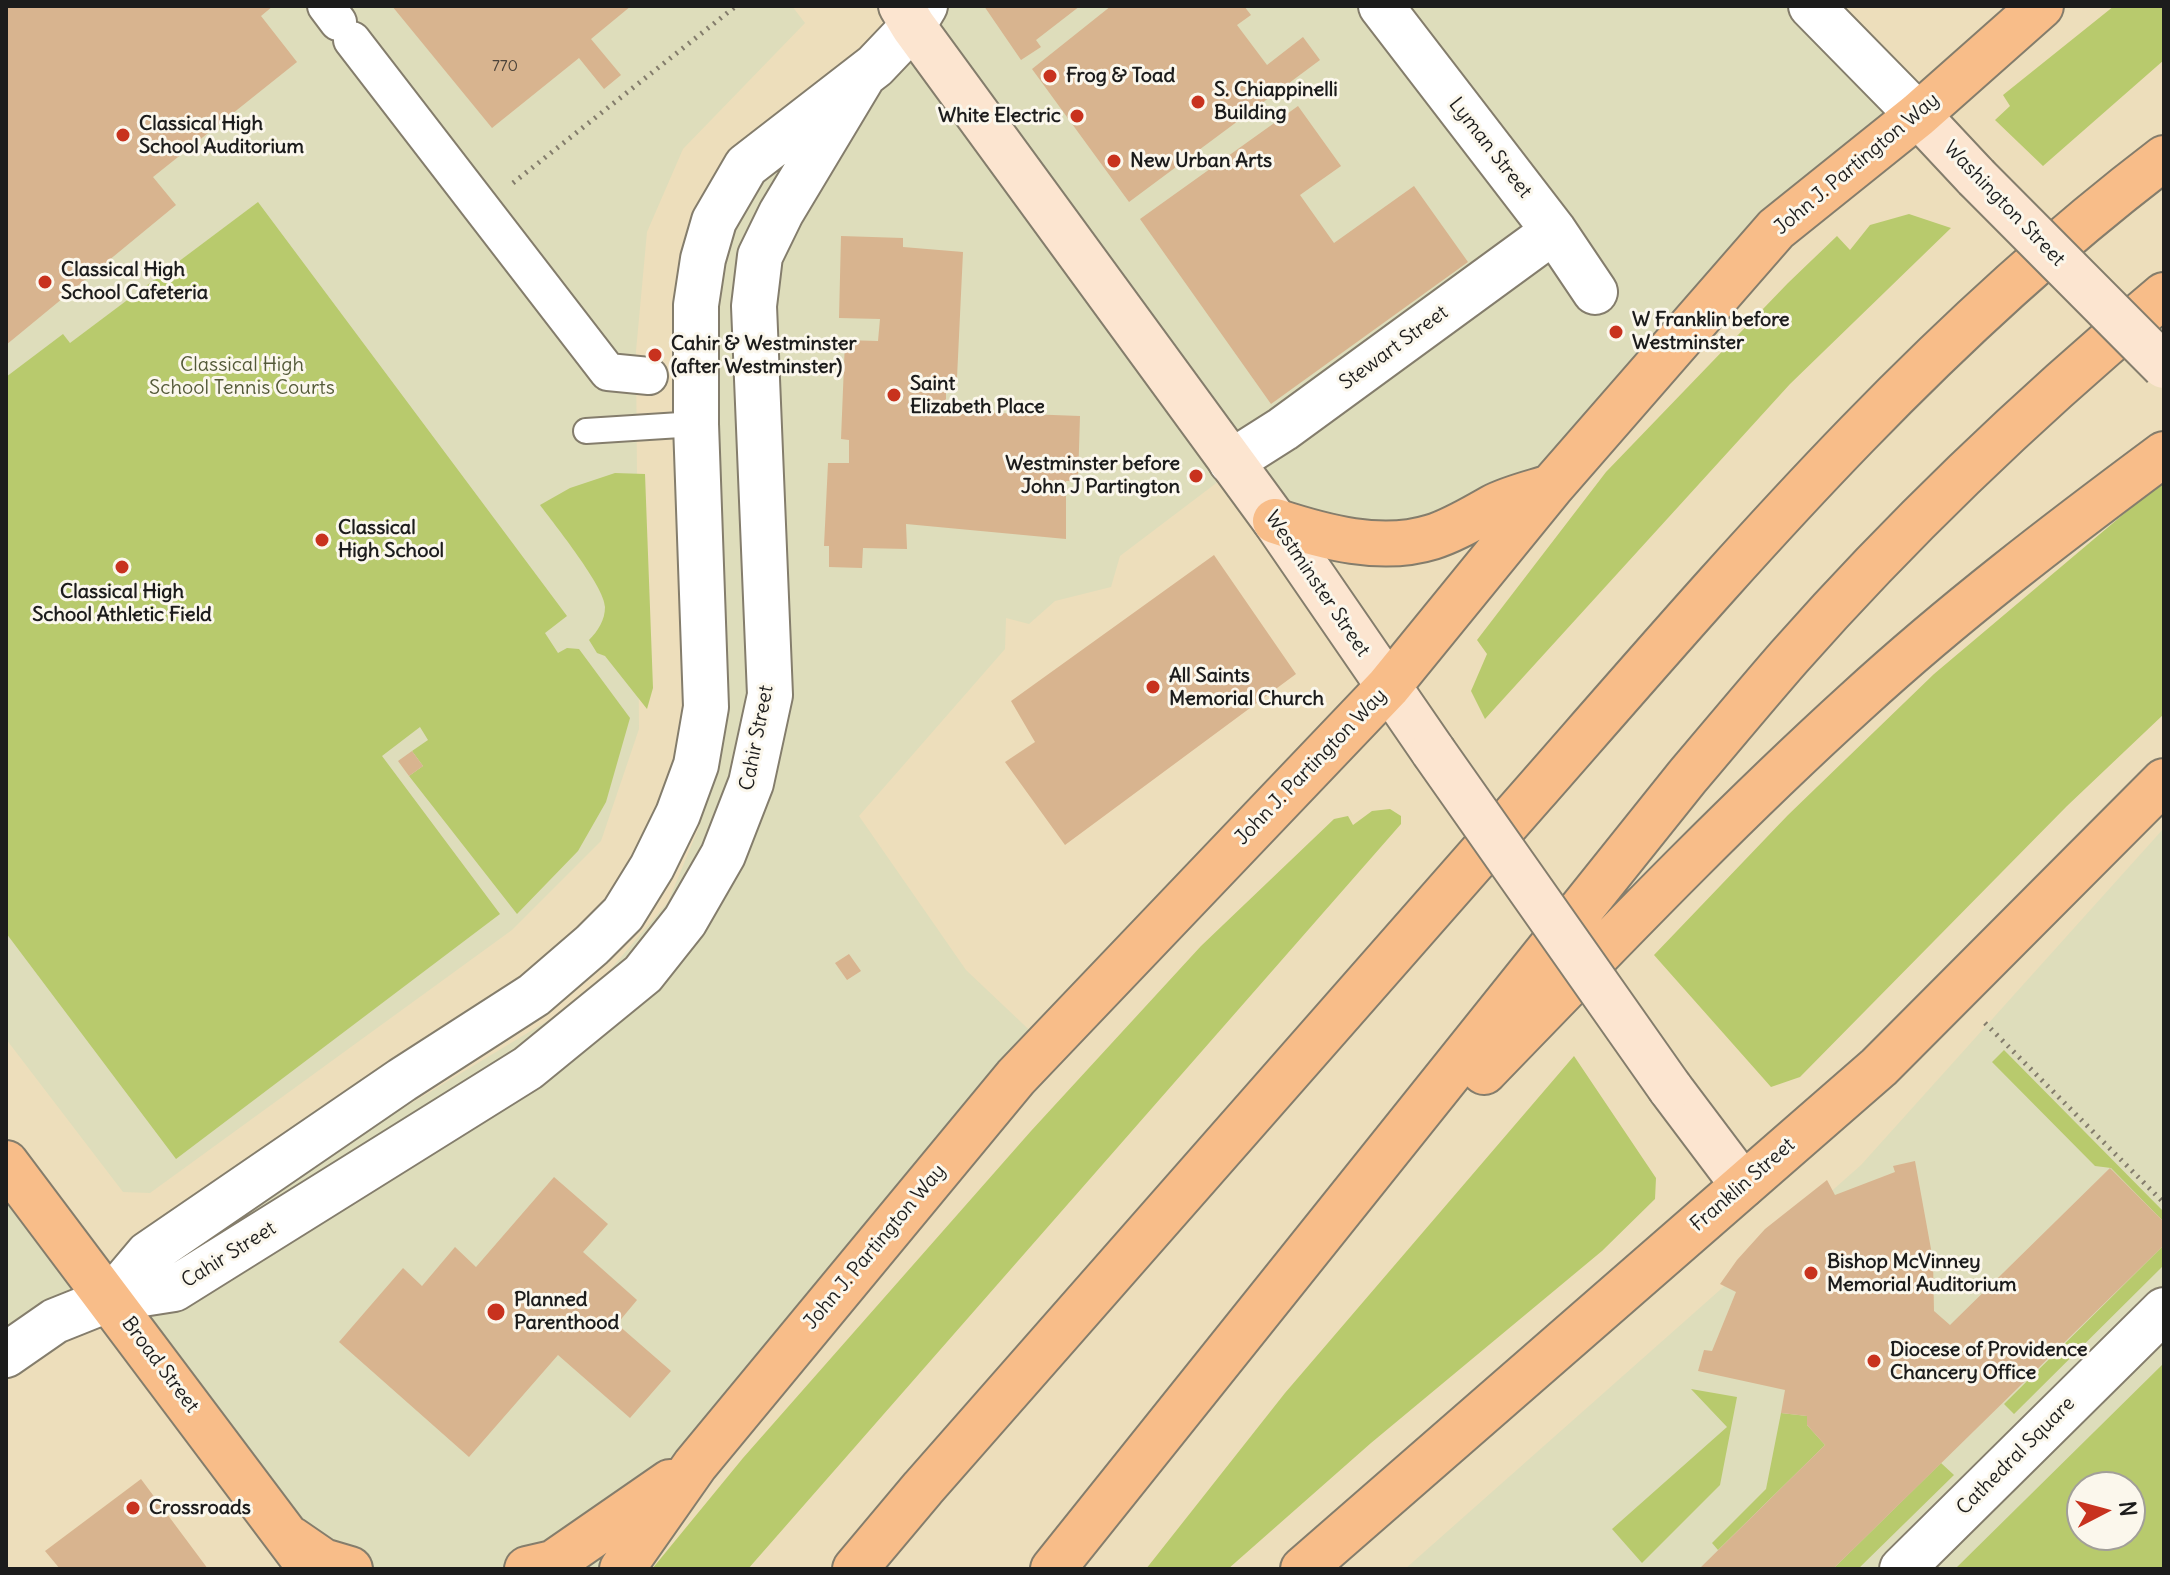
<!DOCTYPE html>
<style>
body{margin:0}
#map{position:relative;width:2170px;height:1575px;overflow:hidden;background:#eddebb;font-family:Delius,sans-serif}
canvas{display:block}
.frame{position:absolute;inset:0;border:8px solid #1c1c1c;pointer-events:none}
.north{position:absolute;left:2066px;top:1471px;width:80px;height:80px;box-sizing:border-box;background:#fbf7ec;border:2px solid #a29f99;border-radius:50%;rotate:84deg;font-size:22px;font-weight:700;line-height:32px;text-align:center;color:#1c1c1c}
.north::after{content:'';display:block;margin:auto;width:28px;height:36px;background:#c8321e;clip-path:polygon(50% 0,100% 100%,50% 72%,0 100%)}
</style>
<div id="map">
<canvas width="2170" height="1575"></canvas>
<div class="frame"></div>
<div class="north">N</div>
</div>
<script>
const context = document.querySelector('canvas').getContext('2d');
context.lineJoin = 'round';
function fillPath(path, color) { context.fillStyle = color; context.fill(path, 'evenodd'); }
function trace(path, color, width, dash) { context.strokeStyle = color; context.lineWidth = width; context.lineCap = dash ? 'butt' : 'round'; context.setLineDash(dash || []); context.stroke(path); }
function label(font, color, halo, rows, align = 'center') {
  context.font = font + ' Delius,sans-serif'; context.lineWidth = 6; context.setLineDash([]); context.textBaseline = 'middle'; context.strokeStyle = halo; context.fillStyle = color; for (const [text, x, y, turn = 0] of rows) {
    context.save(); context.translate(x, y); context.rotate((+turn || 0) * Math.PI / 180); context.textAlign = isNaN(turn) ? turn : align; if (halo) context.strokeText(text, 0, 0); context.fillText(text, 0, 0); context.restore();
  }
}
fillPath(new Path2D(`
 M 6,6 L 792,6 L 805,23 L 683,149 L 647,232 L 636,351 L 639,729 L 601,841 L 512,930 L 150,1193 L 123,1192 L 6,1039 Z
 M 907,6 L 1803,6 L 1910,117 L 1554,494 L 1394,538 L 1219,481 L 1120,556 L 1111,587 L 1055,601 L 1029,624 L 1006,618 L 1005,649 L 859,816 L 966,970 L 1042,1042 L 601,1569 L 292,1569 L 90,1299 L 6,1352 L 6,1187 L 89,1298 L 587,997 L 668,902 L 699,827 L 714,757 L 716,256 L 800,115 L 877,30 Z
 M 2164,828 L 2164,1569 L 1405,1569 L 1861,1165 ZM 2082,1487 L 2130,1487 L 2130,1535 L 2082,1535 Z`), '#deddbb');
fillPath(new Path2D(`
 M 2114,6 L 2164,6 L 2164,60 L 2043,166 L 1995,120 L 2010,106 L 2003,95 Z
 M 258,202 L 567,616 L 545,633 L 558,653 L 567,648 L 579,649 L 630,718 L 606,802 L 578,851 L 517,914 L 409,776 L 423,766 L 412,751 L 428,740 L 420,727 L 382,756 L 500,914 L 176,1159 L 6,933 L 6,377 L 63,334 L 70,343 Z
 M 1909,214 L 1951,228 L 1790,384 L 1485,719 L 1471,691 L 1487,654 L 1477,640 L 1606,472 L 1788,283 L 1837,236 L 1850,250 L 1870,225 Z
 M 615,473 L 645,474 L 653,688 L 647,709 L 605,656 L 597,653 L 589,640 C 598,631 605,620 605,607 C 605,587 554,524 540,505 L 570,488 Z
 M 2164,480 L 2164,714 L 2067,806 L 1800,1077 L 1771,1087 L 1654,955 L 1788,815 L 1934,674 Z
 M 1390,809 L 1401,816 L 1401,824 L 748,1569 L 652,1569 L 743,1458 L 1031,1131 L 1201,946 L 1334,819 L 1348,816 L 1353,825 L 1372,811 Z
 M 2004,1050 L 2164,1212 L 2164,1222 L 2111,1168 L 2095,1166 L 1992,1062 Z
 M 1574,1056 L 1656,1178 L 1655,1199 L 1602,1251 L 1371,1443 L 1228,1569 L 1146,1569 L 1285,1393 Z
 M 2164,1245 L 2164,1265 L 2014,1414 L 2004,1404 Z
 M 2164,1363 L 2164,1569 L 1955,1569 ZM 2082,1487 L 2130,1487 L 2130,1535 L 2082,1535 Z
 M 1691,1389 L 1737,1397 L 1720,1485 L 1642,1563 L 1612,1529 L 1727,1427 Z
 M 1781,1413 L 1807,1416 L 1807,1425 L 1825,1445 L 1718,1550 L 1712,1543 L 1766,1489 Z
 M 1941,1463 L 1954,1475 L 1858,1569 L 1833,1569 Z`), '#b8ca6d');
fillPath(new Path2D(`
 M 6,6 L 273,6 L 261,16 L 297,62 L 153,177 L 176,205 L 6,345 Z
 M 392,6 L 631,6 L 591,39 L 621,75 L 604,89 L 579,58 L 492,128 Z
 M 984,6 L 1080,6 L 1036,40 L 1041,47 L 1021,60 Z
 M 1111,6 L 1244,6 L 1251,15 L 1237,25 L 1267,65 L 1303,37 L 1320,60 L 1129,202 L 1032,69 Z
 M 1298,106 L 1341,166 L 1300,195 L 1334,243 L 1414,186 L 1468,262 L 1271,404 L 1140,219 Z
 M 841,236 L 903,238 L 903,247 L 963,252 L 957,378 L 946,379 L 946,411 L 1080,416 L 1078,481 L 1066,481 L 1066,539 L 906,524 L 907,549 L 863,548 L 862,568 L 829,567 L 829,546 L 824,546 L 828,463 L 849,463 L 849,440 L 841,439 L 845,340 L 878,341 L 880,319 L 839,318 Z
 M 1214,555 L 1296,674 L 1065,845 L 1005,762 L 1035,742 L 1011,701 Z
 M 412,751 L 423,766 L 409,776 L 398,761 Z
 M 849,954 L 861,971 L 847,980 L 835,963 Z
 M 1915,1161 L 1933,1260 L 1934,1311 L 1950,1325 L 2110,1168 L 2164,1222 L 2164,1245 L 1833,1569 L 1699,1569 L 1825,1445 L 1807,1425 L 1807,1416 L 1781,1413 L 1785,1390 L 1698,1371 L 1704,1350 L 1712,1351 L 1736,1292 L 1720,1284 L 1737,1260 L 1765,1229 L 1827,1180 L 1835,1195 L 1895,1172 L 1893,1166 Z
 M 554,1177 L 608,1224 L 583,1252 L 637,1300 L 617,1324 L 671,1371 L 630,1418 L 558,1355 L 469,1457 L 339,1342 L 403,1268 L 422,1286 L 455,1247 L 476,1267 Z
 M 141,1479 L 208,1569 L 60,1569 L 45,1551 Z`), '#d8b48f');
const service = new Path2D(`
 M 586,431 L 696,424`);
const pedestrian = new Path2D(`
 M 326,6 L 338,22
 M 352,40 L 608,372 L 649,376`);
const minor = new Path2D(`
 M 1381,6 L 1554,231 L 1595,292
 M 1231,462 L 1283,429 L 1554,231
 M 1902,1569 L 2164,1310`);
const tertiary = new Path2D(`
 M 1811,6 L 1918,115
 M 110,1299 L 148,1254 L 402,1080 L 534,995 L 592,945 L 623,914 L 652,867 L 678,814 L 696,765 L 706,707 L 696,424 L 696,305 L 703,259 L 714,221 L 746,166 L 875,66 L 913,26 L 925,6
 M 6,1355 L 55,1321 L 110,1299 L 174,1289 L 528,1068 L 643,974 L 685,921 L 723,855 L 751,783 L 770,695 L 754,306 L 760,256 L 781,213 L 862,78`);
const secondary = new Path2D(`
 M 901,6 L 913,26 L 1275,521 L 1433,751
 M 1918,115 L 1976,177
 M 1670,1088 L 1743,1185`);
const primary = new Path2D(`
 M 1275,521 C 1324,537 1381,553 1432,537 C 1454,530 1473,518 1493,507 C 1510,498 1532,493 1551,487
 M 6,1163 L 311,1569
 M 291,1539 L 323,1561 L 350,1569
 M 527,1569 L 553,1563 L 670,1482
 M 622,1569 L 695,1465 L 1016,1077 L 1388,687 L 1551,487 L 1776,229 L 1918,115 L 2041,6
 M 1303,1569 L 1879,1067 L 2164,781`);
const motorway = new Path2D(`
 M 1484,1072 C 1606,946 1727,819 1857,701 C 1954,612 2059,532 2164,454
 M 855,1569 L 923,1488 C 1126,1256 1330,1025 1533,794 C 1733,566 1921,343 2164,158
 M 1053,1569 L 1687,777 C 1721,737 1755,696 1789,657 C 1904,527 2031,406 2164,295`);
trace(service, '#847d6c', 28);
trace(pedestrian, '#847d6c', 40);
trace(minor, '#847d6c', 48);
trace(tertiary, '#847d6c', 48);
trace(secondary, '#847d6c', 48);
trace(primary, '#847d6c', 48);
trace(motorway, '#847d6c', 48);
trace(new Path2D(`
 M 513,183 L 736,6
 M 1985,1023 L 2164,1203`), '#847d6c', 5, [2, 6]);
trace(service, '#fff', 24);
trace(pedestrian, '#fff', 36);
trace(minor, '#fff', 44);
trace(tertiary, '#fff', 44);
trace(secondary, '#fce5d0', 44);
trace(primary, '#f8bd89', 44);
trace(motorway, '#f8bd89', 44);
const secondaryBridge = new Path2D(`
 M 1976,177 L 2164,366
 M 1433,751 L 1670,1088`);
trace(secondaryBridge, '#847d6c', 48, []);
trace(secondaryBridge, '#fce5d0', 44);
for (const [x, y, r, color] of [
 [1050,76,8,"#c8321e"],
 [1198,102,8,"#c8321e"],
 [1077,116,8,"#c8321e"],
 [123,135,8,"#c8321e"],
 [1114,161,8,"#c8321e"],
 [45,282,8,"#c8321e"],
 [1616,332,8,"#c8321e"],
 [655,355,8,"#c8321e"],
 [894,395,8,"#c8321e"],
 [1196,476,8,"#c8321e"],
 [322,540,8,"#c8321e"],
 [122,567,8,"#c8321e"],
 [1153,687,8,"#c8321e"],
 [1811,1273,8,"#c8321e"],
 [496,1312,10,"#c8321e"],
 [1874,1361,8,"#c8321e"],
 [133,1508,8,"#c8321e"]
]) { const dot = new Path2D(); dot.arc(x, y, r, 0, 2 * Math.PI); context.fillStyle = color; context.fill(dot); trace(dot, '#fbf7ec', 3); }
label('16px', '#4b4239', null, [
 ["770",505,66]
]);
label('bold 20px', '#1c1c1c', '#fbf7ec', [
 ["Frog & Toad",1066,76],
 ["S. Chiappinelli",1214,90],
 ["Building",1214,113],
 ["White Electric",1061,116,"right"],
 ["Classical High",139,124],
 ["School Auditorium",139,147],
 ["New Urban Arts",1130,161],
 ["Classical High",61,270],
 ["School Cafeteria",61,293],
 ["W Franklin before",1632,320],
 ["Westminster",1632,343],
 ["Cahir & Westminster",671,344],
 ["(after Westminster)",671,367],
 ["Saint",910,384],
 ["Elizabeth Place",910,407],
 ["Westminster before",1180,464,"right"],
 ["John J Partington",1180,487,"right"],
 ["Classical",338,528],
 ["High School",338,551],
 ["Classical High",122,592,"center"],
 ["School Athletic Field",122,615,"center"],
 ["All Saints",1169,676],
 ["Memorial Church",1169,699],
 ["Bishop McVinney",1827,1262],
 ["Memorial Auditorium",1827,1285],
 ["Planned",514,1300],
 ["Parenthood",514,1323],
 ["Diocese of Providence",1890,1350],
 ["Chancery Office",1890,1373],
 ["Crossroads",149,1508]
], 'left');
label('20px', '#1c1c1c', '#fbf7ec', [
 ["Lyman Street",1490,148,52],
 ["John J. Partington Way",1857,164,-40],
 ["Washington Street",2004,204,46],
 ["Stewart Street",1394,348,-36],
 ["Westminster Street",1317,584,56],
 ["Cahir Street",757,738,-79],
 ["John J. Partington Way",1311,767,-46],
 ["Franklin Street",1743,1185,-41],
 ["John J. Partington Way",875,1247,-50],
 ["Cahir Street",229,1255,-32],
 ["Broad Street",160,1365,53],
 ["Cathedral Square",2016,1456,-45]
]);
label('20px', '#535938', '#fbf7ec', [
 ["Classical High",242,365],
 ["School Tennis Courts",242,388]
]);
</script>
